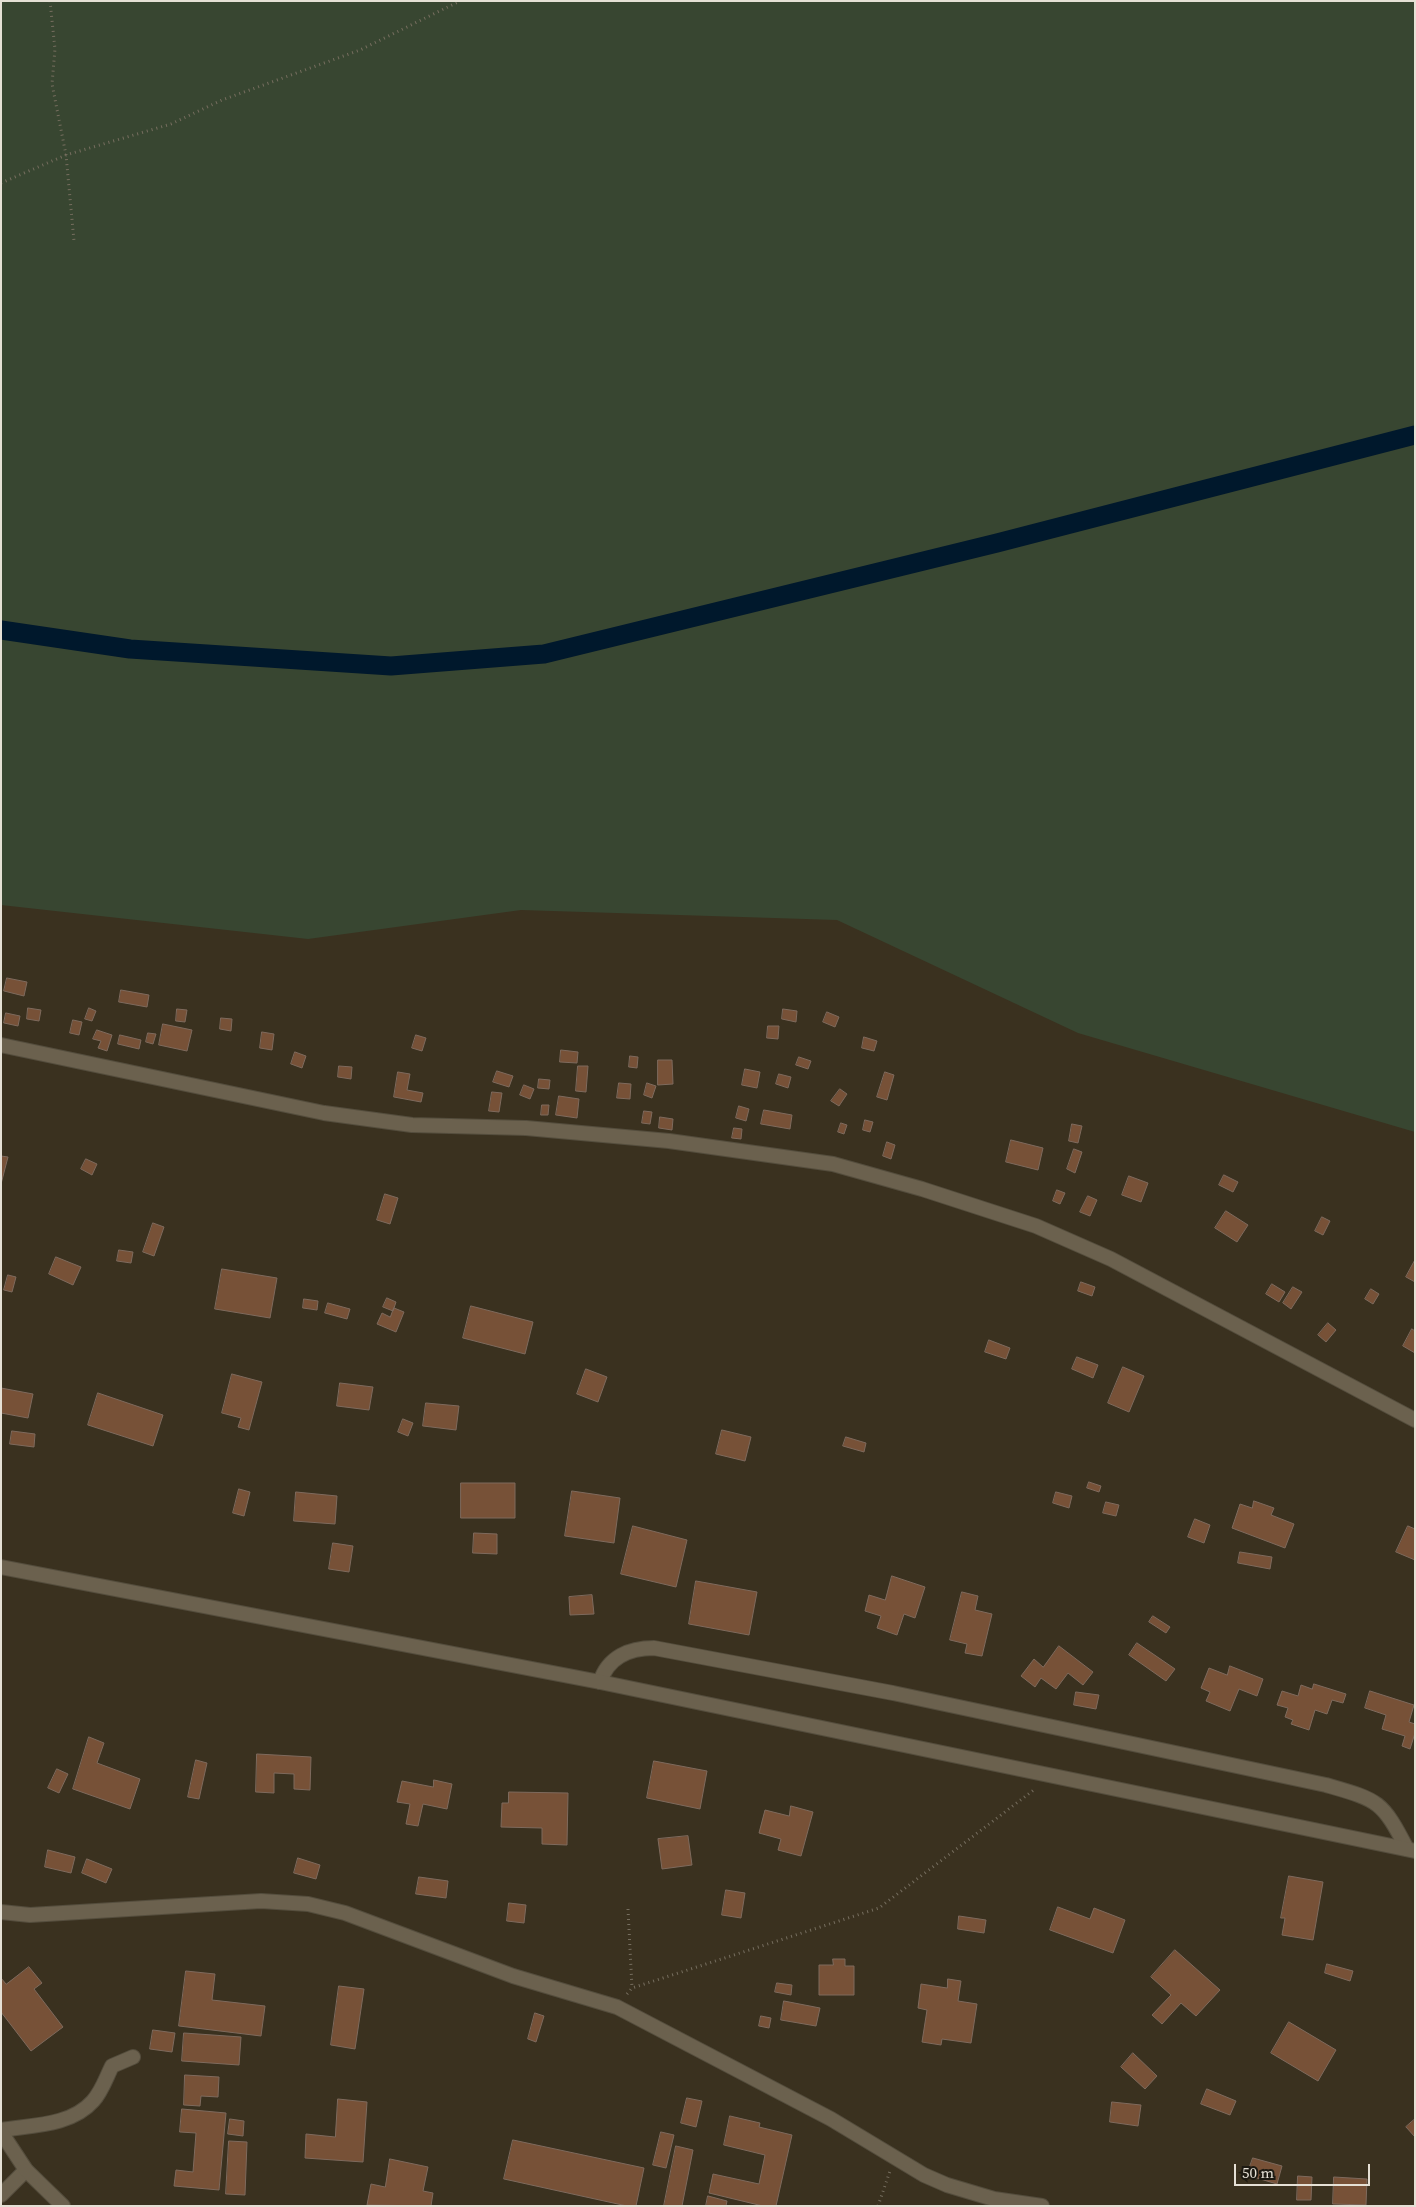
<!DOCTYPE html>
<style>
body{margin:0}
#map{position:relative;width:1416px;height:2207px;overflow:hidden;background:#3a311f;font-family:"Source Serif 4",serif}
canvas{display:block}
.frame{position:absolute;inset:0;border:2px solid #e5e0d5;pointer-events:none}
.scale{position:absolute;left:1234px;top:2164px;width:136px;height:22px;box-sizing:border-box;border:2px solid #e5e0d5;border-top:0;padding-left:6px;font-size:15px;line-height:18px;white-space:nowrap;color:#e5e0d5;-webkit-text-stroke:4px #1d1a12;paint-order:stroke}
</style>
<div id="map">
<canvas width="1416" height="2207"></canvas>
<div class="frame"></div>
<div class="scale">50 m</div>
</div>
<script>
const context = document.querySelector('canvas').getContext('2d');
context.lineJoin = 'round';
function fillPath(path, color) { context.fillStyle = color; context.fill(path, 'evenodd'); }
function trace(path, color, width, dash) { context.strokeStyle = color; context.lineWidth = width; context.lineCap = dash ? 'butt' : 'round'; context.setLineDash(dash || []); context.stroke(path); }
fillPath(new Path2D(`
 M 1,1 L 1415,1 L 1415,1132 L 1078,1033 L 837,920 L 521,910 L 308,939 L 1,905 Z`), '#384631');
trace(new Path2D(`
 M 1,630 L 130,649 L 391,666 L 544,654 L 997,543 L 1415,435`), '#00182c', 19);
const building = new Path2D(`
 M 7,978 L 27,982 L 24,996 L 4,991 Z
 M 121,990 L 149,995 L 147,1007 L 119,1002 Z
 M 28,1008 L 41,1010 L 39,1021 L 27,1019 Z
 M 89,1008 L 96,1011 L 92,1021 L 85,1019 Z
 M 177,1009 L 187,1010 L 185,1022 L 176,1021 Z
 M 783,1009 L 797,1011 L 796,1022 L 782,1019 Z
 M 827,1012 L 839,1017 L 835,1027 L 823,1022 Z
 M 6,1013 L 20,1016 L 18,1026 L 4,1023 Z
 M 221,1018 L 232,1019 L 231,1031 L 220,1029 Z
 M 73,1020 L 82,1022 L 79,1035 L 70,1033 Z
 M 163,1024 L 192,1030 L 187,1051 L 159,1045 Z
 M 768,1026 L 779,1026 L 778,1039 L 767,1038 Z
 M 97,1030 L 112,1035 L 107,1051 L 98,1048 L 101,1041 L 93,1039 Z
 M 262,1032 L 274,1034 L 272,1050 L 260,1048 Z
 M 148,1033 L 156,1034 L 153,1044 L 146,1042 Z
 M 120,1035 L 141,1040 L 139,1049 L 118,1044 Z
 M 416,1035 L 426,1038 L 422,1051 L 412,1048 Z
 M 864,1037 L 877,1041 L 874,1051 L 862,1048 Z
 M 561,1050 L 578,1052 L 577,1063 L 560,1062 Z
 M 295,1052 L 306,1056 L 302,1068 L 291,1064 Z
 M 630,1056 L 638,1057 L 637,1068 L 629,1067 Z
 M 799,1057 L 811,1061 L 808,1069 L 796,1065 Z
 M 658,1060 L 672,1060 L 673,1084 L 658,1085 Z
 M 339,1066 L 352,1067 L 351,1079 L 338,1077 Z
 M 578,1066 L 588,1066 L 586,1092 L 576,1091 Z
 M 745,1069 L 760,1072 L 757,1088 L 742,1085 Z
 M 497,1071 L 513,1076 L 509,1087 L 493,1082 Z
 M 398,1072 L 410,1074 L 407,1090 L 423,1093 L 421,1102 L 394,1097 Z
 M 885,1072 L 894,1075 L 887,1100 L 877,1097 Z
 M 779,1074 L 791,1077 L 788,1088 L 776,1084 Z
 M 539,1079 L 550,1080 L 549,1089 L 538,1088 Z
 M 619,1083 L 631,1084 L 630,1099 L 617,1098 Z
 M 647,1083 L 656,1086 L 652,1098 L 644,1095 Z
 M 524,1085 L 534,1089 L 530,1099 L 520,1095 Z
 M 840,1089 L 847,1094 L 839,1106 L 831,1101 Z
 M 492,1092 L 502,1093 L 499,1112 L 489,1111 Z
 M 559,1096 L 579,1099 L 577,1118 L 556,1115 Z
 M 542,1105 L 549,1105 L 548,1115 L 541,1115 Z
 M 739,1106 L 749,1109 L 746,1121 L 736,1118 Z
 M 764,1110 L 792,1115 L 790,1129 L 761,1124 Z
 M 644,1111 L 652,1112 L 650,1124 L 642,1123 Z
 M 660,1117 L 673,1119 L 672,1130 L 659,1128 Z
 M 865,1120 L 873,1122 L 870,1132 L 863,1130 Z
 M 841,1123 L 847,1125 L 844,1134 L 838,1132 Z
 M 1072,1124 L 1082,1126 L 1078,1143 L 1069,1141 Z
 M 734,1128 L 742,1129 L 741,1139 L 732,1138 Z
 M 1011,1140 L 1043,1148 L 1038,1170 L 1006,1162 Z
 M 887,1142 L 895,1145 L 891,1159 L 883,1156 Z
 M 1074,1149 L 1082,1152 L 1075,1173 L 1067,1169 Z
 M 1,1156 L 8,1157 L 1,1184 Z
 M 86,1159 L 97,1164 L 92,1175 L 81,1169 Z
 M 1224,1175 L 1238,1182 L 1233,1192 L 1219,1185 Z
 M 1129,1176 L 1148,1183 L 1141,1202 L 1122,1195 Z
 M 1057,1190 L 1065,1193 L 1060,1204 L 1053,1201 Z
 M 385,1194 L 398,1198 L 390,1224 L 377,1220 Z
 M 1088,1196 L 1097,1200 L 1090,1216 L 1080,1212 Z
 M 1226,1211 L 1248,1225 L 1237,1242 L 1215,1228 Z
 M 1322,1217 L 1330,1221 L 1323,1235 L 1315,1231 Z
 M 153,1223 L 164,1227 L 154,1256 L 143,1252 Z
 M 119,1250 L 133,1252 L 131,1263 L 117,1261 Z
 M 56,1257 L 81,1267 L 73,1285 L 49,1274 Z
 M 1415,1260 L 1415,1282 L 1406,1277 Z
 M 222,1269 L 277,1278 L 270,1318 L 215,1309 Z
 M 8,1275 L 16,1277 L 12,1292 L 4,1290 Z
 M 1081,1282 L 1095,1287 L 1092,1296 L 1078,1291 Z
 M 1272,1284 L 1285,1292 L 1279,1302 L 1266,1294 Z
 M 1293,1287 L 1302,1292 L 1291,1309 L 1283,1303 Z
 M 1371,1289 L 1379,1294 L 1373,1304 L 1365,1299 Z
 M 387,1298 L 396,1302 L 393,1311 L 383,1307 Z
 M 304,1299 L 318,1301 L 317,1310 L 303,1308 Z
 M 328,1303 L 350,1309 L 347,1319 L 325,1313 Z
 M 471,1306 L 533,1322 L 525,1354 L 463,1338 Z
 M 394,1308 L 404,1312 L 396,1332 L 377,1324 L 382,1313 L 390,1317 Z
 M 1328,1323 L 1336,1330 L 1326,1342 L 1318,1335 Z
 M 1412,1329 L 1415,1331 L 1415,1353 L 1403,1346 Z
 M 989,1340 L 1010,1348 L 1006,1359 L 985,1352 Z
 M 1077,1357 L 1098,1365 L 1093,1378 L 1072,1369 Z
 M 1123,1367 L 1144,1376 L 1129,1412 L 1108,1403 Z
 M 586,1369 L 607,1377 L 598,1402 L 577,1394 Z
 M 232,1374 L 262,1382 L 249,1430 L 238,1427 L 241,1418 L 222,1413 Z
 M 340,1383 L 373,1387 L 369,1410 L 337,1406 Z
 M 1,1388 L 33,1394 L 28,1418 L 1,1413 Z
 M 98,1393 L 163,1415 L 153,1446 L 88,1425 Z
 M 426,1403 L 459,1406 L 456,1430 L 423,1426 Z
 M 403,1419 L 413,1423 L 408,1436 L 398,1432 Z
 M 722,1430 L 751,1437 L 745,1461 L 716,1454 Z
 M 12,1431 L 35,1434 L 34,1447 L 10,1444 Z
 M 846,1437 L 866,1443 L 864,1452 L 843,1446 Z
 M 1089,1482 L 1101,1486 L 1099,1492 L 1087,1488 Z
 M 461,1483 L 515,1483 L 515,1518 L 461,1518 Z
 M 239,1489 L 250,1492 L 244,1516 L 233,1513 Z
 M 572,1491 L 620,1498 L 614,1543 L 565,1536 Z
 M 296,1492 L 337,1496 L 335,1524 L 294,1521 Z
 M 1056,1492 L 1072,1496 L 1069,1508 L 1053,1503 Z
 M 1254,1501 L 1274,1508 L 1271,1515 L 1294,1524 L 1285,1548 L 1232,1528 L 1240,1504 L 1252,1508 Z
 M 1106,1502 L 1119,1505 L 1116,1516 L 1103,1513 Z
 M 1195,1519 L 1210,1525 L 1204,1543 L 1188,1537 Z
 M 633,1526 L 687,1540 L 676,1587 L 621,1574 Z
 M 1408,1526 L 1415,1529 L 1415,1560 L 1396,1552 Z
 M 474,1533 L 497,1534 L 497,1554 L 473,1553 Z
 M 333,1543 L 353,1546 L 349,1572 L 329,1569 Z
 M 1240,1552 L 1272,1557 L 1270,1569 L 1238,1563 Z
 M 892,1576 L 925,1587 L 915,1618 L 904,1614 L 897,1635 L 877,1628 L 881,1616 L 865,1611 L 869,1595 L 885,1600 Z
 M 696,1581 L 757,1592 L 749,1635 L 689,1624 Z
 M 962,1592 L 978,1596 L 975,1610 L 992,1614 L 982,1656 L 965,1653 L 967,1644 L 950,1640 Z
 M 592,1595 L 594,1614 L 570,1615 L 569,1597 Z
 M 1153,1616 L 1170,1627 L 1166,1633 L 1149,1622 Z
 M 1137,1643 L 1175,1669 L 1166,1681 L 1129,1655 Z
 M 1059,1646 L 1093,1672 L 1083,1685 L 1068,1673 L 1056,1689 L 1041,1678 L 1035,1687 L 1021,1676 L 1034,1659 L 1043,1667 Z
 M 1230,1666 L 1263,1679 L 1257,1696 L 1239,1689 L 1230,1711 L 1206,1701 L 1210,1692 L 1201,1688 L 1209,1668 L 1227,1675 Z
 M 1314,1684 L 1346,1694 L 1343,1703 L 1332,1700 L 1327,1714 L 1315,1710 L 1309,1730 L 1291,1724 L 1293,1720 L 1285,1717 L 1288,1708 L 1277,1705 L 1282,1691 L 1298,1696 L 1301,1685 L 1312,1689 Z
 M 1370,1691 L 1414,1705 L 1409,1722 L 1415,1724 L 1415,1733 L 1410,1749 L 1402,1746 L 1405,1736 L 1382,1729 L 1386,1715 L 1365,1708 Z
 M 1076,1692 L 1099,1695 L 1096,1709 L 1074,1705 Z
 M 89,1737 L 104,1743 L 97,1763 L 140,1779 L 130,1809 L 73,1789 Z
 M 257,1754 L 311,1757 L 310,1790 L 294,1789 L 294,1774 L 274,1773 L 274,1793 L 256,1792 Z
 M 196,1760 L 207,1763 L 199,1799 L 188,1797 Z
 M 654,1761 L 707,1771 L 700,1809 L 647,1798 Z
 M 57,1769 L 68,1774 L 59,1793 L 48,1788 Z
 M 434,1780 L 452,1784 L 447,1809 L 423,1804 L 418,1826 L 406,1824 L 410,1804 L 397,1802 L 402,1781 L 433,1787 Z
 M 509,1792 L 568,1793 L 567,1845 L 542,1844 L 542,1828 L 501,1827 L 502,1803 L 508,1803 Z
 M 791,1806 L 813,1812 L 801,1856 L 778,1850 L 781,1839 L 759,1833 L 765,1810 L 789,1816 Z
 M 688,1836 L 692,1865 L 662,1869 L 658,1839 Z
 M 48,1850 L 75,1857 L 71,1873 L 45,1867 Z
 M 298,1858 L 320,1865 L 316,1879 L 294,1873 Z
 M 87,1859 L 112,1869 L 106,1883 L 82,1873 Z
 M 1289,1876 L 1323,1882 L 1313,1940 L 1282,1935 L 1285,1918 L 1281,1918 Z
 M 419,1877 L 448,1881 L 446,1898 L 416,1894 Z
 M 726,1890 L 745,1893 L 741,1918 L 722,1915 Z
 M 509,1903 L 526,1905 L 524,1923 L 507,1921 Z
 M 1058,1907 L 1090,1919 L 1094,1908 L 1125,1920 L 1113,1953 L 1050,1930 Z
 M 959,1916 L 986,1920 L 984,1933 L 958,1929 Z
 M 1175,1950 L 1220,1990 L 1196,2016 L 1181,2003 L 1162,2024 L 1152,2015 L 1171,1995 L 1151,1977 Z
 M 833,1959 L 845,1959 L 845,1966 L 854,1966 L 854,1995 L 819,1995 L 819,1965 L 833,1965 Z
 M 1327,1964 L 1353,1971 L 1350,1981 L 1325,1973 Z
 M 29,1967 L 42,1983 L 34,1989 L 63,2027 L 31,2051 L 1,2012 L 1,1978 L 6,1984 Z
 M 186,1971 L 215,1974 L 212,2000 L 265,2006 L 261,2036 L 179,2026 Z
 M 948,1979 L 961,1981 L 958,2001 L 977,2004 L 971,2043 L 942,2039 L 941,2045 L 922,2042 L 927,2010 L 918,2008 L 921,1984 L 947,1988 Z
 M 777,1983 L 792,1985 L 791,1995 L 775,1992 Z
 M 339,1986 L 364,1989 L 355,2049 L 331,2045 Z
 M 784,2001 L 820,2008 L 816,2026 L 781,2020 Z
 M 535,2013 L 544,2016 L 536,2042 L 528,2039 Z
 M 761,2016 L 771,2018 L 769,2028 L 759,2026 Z
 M 1289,2022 L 1336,2050 L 1318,2081 L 1271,2053 Z
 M 153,2030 L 175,2033 L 172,2052 L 150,2049 Z
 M 184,2033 L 241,2037 L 239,2065 L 182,2061 Z
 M 1133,2053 L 1157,2076 L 1145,2089 L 1121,2067 Z
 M 185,2075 L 219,2077 L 218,2097 L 201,2096 L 200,2106 L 184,2105 Z
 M 1207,2089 L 1236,2101 L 1230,2115 L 1201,2104 Z
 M 687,2098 L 702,2101 L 696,2127 L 681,2123 Z
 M 338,2099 L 367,2102 L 363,2162 L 305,2158 L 306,2134 L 335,2137 Z
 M 1112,2102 L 1141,2105 L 1138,2126 L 1110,2122 Z
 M 182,2109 L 226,2113 L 219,2190 L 174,2186 L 176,2170 L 193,2172 L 196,2133 L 180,2132 Z
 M 730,2116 L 760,2123 L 759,2127 L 792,2135 L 776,2206 L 763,2206 L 709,2193 L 713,2174 L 759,2184 L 765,2155 L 724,2145 Z
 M 230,2119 L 244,2121 L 243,2136 L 228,2134 Z
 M 1415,2119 L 1415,2137 L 1406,2127 Z
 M 661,2132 L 674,2135 L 666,2168 L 653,2165 Z
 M 513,2140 L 644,2168 L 636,2206 L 627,2206 L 504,2179 Z
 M 229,2141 L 247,2142 L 245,2195 L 226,2194 Z
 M 676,2146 L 693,2150 L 682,2206 L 664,2206 Z
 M 1253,2158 L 1282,2166 L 1277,2184 L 1247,2175 Z
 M 390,2159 L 428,2167 L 423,2191 L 433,2193 L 431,2206 L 367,2205 L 371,2184 L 385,2187 Z
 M 1298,2176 L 1312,2177 L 1311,2200 L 1297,2200 Z
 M 1334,2177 L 1367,2179 L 1366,2205 L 1333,2204 Z
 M 708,2196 L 727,2201 L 726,2206 L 706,2206 Z`);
fillPath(building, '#775137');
trace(building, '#7e6a5d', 1);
const minor = new Path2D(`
 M 1,1045 L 324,1113 L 412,1125 L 526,1128 L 669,1141 L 833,1164 L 922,1189 L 1036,1226 L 1111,1259 L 1415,1420
 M 600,1682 C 608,1657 629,1648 654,1648 L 893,1693 L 1326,1785 C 1378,1800 1382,1800 1407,1849
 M 1,1912 L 30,1915 L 261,1901 L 308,1904 L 345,1913 L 513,1976 L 617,2007 L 831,2119 L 924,2175 L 947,2185 L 994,2199 L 1042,2206
 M 1,2130 C 32,2125 71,2126 93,2101 C 102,2091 106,2078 112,2066 L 133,2057
 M 1,2195 L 26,2170`);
const secondary = new Path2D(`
 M 1,1567 L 600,1682 L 1415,1851
 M 1,2132 L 26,2170 L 63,2206`);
trace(minor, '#544d3d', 16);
trace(secondary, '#544d3d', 16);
trace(new Path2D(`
 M 50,1 L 55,49 L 52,84 L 66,155 L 74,241
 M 1,183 L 66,155 L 171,124 L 222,100 L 360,50 L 458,2
 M 628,1909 L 632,1988
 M 627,1994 L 632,1988 L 879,1908 L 1035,1789
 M 878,2206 L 890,2171`), '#766e5f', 3, [1, 4]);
trace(minor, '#6b614e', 14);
trace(secondary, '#6b614e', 14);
</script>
